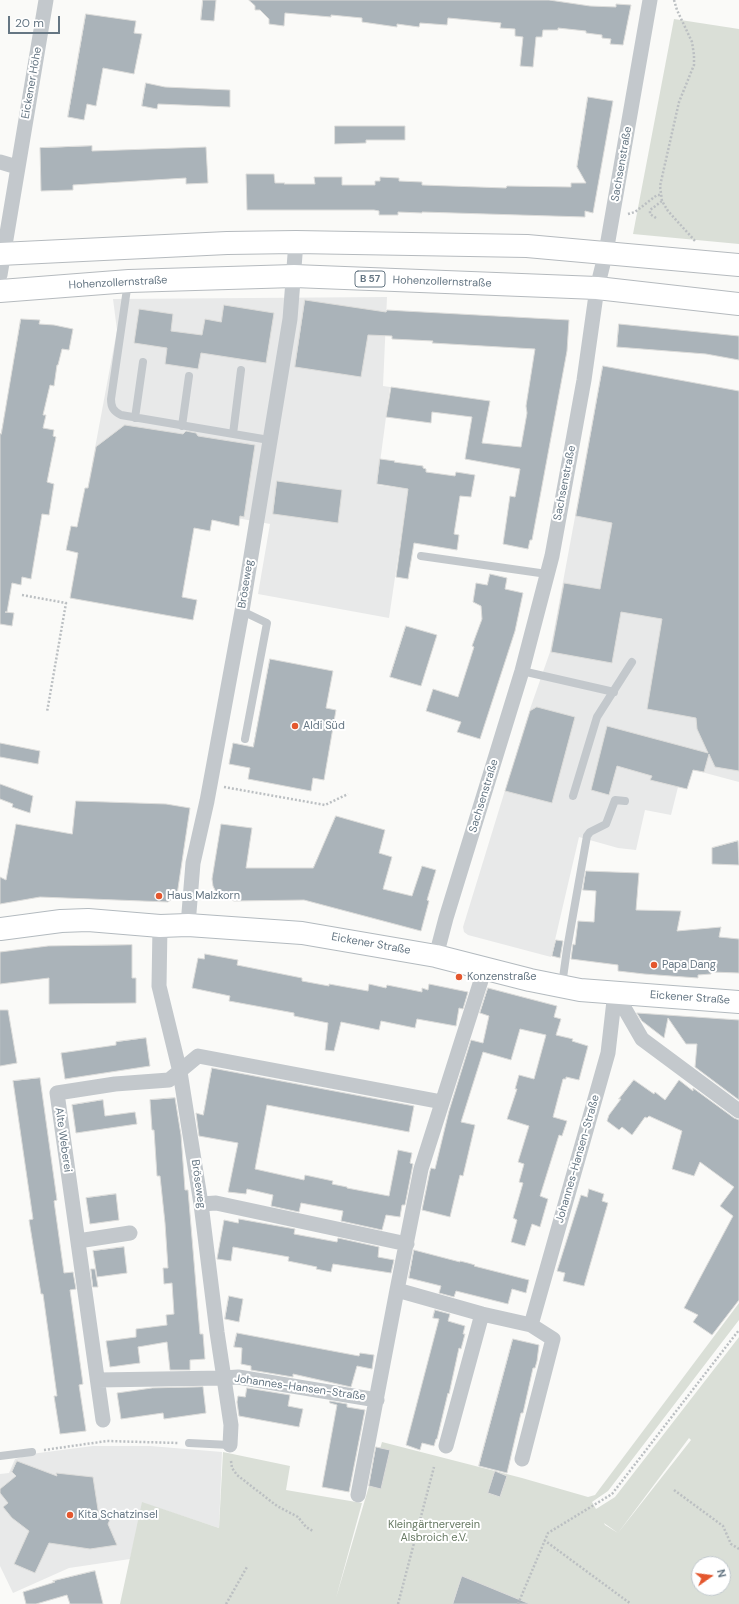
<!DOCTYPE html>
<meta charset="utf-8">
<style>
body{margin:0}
#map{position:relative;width:739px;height:1604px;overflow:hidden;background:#fafaf8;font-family:"DM Sans",sans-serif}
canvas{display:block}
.north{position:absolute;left:691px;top:1556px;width:40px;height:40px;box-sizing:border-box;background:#fff;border:1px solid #c1c8cd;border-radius:50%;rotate:76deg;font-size:11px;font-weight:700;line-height:16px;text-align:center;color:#657683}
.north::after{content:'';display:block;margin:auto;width:14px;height:18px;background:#e4572e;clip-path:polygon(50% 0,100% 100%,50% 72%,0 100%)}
.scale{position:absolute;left:8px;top:16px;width:52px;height:18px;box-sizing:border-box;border:2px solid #657683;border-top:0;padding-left:5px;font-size:12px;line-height:14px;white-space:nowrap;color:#657683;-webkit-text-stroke:3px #fff;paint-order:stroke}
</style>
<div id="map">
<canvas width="739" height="1604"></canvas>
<div class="north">N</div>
<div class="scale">20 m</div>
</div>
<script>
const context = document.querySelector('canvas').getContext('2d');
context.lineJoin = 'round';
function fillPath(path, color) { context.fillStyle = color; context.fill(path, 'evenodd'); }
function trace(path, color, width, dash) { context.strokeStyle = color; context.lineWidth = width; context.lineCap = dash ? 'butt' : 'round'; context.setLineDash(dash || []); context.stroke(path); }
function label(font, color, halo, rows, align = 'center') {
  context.font = font + ' "DM Sans",sans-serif'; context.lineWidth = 4; context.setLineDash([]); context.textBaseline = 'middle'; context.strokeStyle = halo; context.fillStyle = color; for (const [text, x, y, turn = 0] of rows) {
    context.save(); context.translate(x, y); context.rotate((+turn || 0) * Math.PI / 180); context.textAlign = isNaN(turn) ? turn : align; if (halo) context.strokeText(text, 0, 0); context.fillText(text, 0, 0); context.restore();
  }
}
fillPath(new Path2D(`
 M 387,297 L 383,386 L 390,387 L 377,485 L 408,489 L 389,618 L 258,594 L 270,524 L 87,491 L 117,330 L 113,299 Z
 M 603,366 L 739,391 L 739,782 L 683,767 L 671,815 L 645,810 L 636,850 L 618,848 L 579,837 L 551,957 L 468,935 L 464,932 L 463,927 L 530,709 L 550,652 Z
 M 93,1446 L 150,1446 L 222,1452 L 219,1528 L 143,1503 L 130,1559 L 69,1568 L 13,1593 L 0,1566 L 0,1474 L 9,1473 L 15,1459 L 31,1454 Z`), '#e8e9e9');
fillPath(new Path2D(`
 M 674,19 L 739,29 L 739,244 L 633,234 Z
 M 739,1303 L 739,1320 L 608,1491 L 592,1502 L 596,1509 L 615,1497 L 739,1337 L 739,1604 L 120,1604 L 142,1502 L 219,1528 L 223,1452 L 290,1466 L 286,1490 L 362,1503 L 336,1598 L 382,1442 L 522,1478 L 588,1497 L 595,1495 ZM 689,1438 L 691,1440 L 618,1533 L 605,1525 L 604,1523 L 618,1533 ZM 699,1564 L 723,1564 L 723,1588 L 699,1588 Z`), '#dadfd7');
const building = new Path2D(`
 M 203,0 L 216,0 L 214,21 L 201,20 Z
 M 249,0 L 549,0 L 590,6 L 616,7 L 616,4 L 631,5 L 623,45 L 610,44 L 611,39 L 602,38 L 602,35 L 586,33 L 586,31 L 558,28 L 558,30 L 543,30 L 542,37 L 536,37 L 533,67 L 520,66 L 523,37 L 515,36 L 515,29 L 500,28 L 501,23 L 448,18 L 447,25 L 420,23 L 419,27 L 397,24 L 397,27 L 362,22 L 362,18 L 331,15 L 331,17 L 285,13 L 284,26 L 269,24 L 269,19 L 260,10 L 255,10 L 255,6 Z
 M 86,14 L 136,21 L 134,33 L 142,34 L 134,74 L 103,68 L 96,106 L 87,104 L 84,120 L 68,117 Z
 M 146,83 L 165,87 L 230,90 L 230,107 L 158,104 L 157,109 L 142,106 Z
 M 588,97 L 613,101 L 593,213 L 585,211 L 585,217 L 422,212 L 422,213 L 398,212 L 398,215 L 379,215 L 379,211 L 374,210 L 247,210 L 246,174 L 274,174 L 275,183 L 285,183 L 284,184 L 315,184 L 314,177 L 342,177 L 342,185 L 375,185 L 375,181 L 380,181 L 380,177 L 399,178 L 399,181 L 422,182 L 422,185 L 506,188 L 507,186 L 571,187 L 571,183 L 586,183 L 577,167 Z
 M 335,126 L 405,126 L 405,140 L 366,140 L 366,143 L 335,144 Z
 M 92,146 L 92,151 L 206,147 L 208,183 L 186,184 L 186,178 L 73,185 L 73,190 L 41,191 L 40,148 Z
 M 305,300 L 386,312 L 387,310 L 404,311 L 569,320 L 567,351 L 532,540 L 530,540 L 528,549 L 503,544 L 510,496 L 515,497 L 520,469 L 465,459 L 472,417 L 432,412 L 431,423 L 386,417 L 391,387 L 490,401 L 482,443 L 521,447 L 527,413 L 526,406 L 535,349 L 432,343 L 433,341 L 392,339 L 392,336 L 368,335 L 361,377 L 295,367 Z
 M 224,305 L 274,313 L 266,363 L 201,353 L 198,369 L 165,364 L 167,348 L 134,343 L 139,309 L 173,314 L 171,331 L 202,335 L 205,319 L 221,322 Z
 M 21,319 L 40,320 L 39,324 L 54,325 L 73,329 L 69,350 L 62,349 L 58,365 L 57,365 L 54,386 L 50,385 L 43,415 L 46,415 L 43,428 L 54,430 L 53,436 L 56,437 L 47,482 L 54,484 L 49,515 L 42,514 L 31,579 L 22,577 L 21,585 L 12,583 L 7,612 L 5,612 L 14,613 L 12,626 L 0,624 L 0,433 L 1,434 Z
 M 619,324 L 739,336 L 739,360 L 706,354 L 617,347 Z
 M 603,366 L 739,391 L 739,771 L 715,767 L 709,754 L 704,772 L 693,770 L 687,789 L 650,780 L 652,776 L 617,766 L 609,795 L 591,790 L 607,726 L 708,753 L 697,729 L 696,718 L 647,709 L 662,619 L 621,612 L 612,663 L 551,652 L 564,583 L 600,589 L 612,523 L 576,516 Z
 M 125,425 L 183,434 L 186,431 L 196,433 L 198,436 L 255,445 L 244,517 L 240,516 L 239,526 L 212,520 L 210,531 L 194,528 L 182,597 L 197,600 L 193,620 L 70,598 L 78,553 L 66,550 L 71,526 L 77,527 L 85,488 L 88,488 L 96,447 Z
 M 380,459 L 395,461 L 394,462 L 423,466 L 423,468 L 426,469 L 426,472 L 455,476 L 456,472 L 475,475 L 471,497 L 460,496 L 454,534 L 459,535 L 457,550 L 414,543 L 408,579 L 396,577 L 408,489 L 377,484 Z
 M 277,481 L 342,490 L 338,523 L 273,514 Z
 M 490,574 L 507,578 L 505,589 L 523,593 L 515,631 L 480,739 L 457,732 L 461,722 L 426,711 L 433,689 L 458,697 L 474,647 L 472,646 L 482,619 L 481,606 L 473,602 L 476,583 L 487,585 Z
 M 406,626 L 437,635 L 421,686 L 390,677 Z
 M 270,659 L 333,671 L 326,708 L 336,710 L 324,780 L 313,778 L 311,791 L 248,779 L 250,768 L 229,764 L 233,743 L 253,747 Z
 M 537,707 L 575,717 L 552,803 L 505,791 L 530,711 Z
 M 0,743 L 40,751 L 38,764 L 0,757 Z
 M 0,784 L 33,796 L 30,813 L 12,807 L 13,804 L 0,799 Z
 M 76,801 L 166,804 L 190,808 L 177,895 L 168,902 L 40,897 L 0,904 L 0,877 L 6,880 L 16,824 L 72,834 Z
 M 336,816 L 385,830 L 379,853 L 392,857 L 383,889 L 412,896 L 422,866 L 436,870 L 427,900 L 429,901 L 421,931 L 304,900 L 234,901 L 217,894 L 213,886 L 212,879 L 221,824 L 252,828 L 246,868 L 313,868 Z
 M 738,841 L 739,865 L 712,864 L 712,848 Z
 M 586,871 L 639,873 L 636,910 L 681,911 L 677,931 L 721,927 L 719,937 L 739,939 L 739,973 L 711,972 L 711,974 L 698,975 L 698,978 L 644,974 L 618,971 L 618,965 L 571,959 L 573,944 L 575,945 L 578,921 L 594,922 L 596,891 L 583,890 Z
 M 556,940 L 563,941 L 560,958 L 552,956 Z
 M 132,945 L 132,978 L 136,978 L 136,1003 L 49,1004 L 49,978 L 0,984 L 0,952 L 48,946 Z
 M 205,954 L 238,960 L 237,965 L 302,978 L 302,981 L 329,986 L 329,984 L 368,991 L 369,984 L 386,988 L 387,985 L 422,992 L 422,988 L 428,990 L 429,984 L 468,992 L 463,1009 L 459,1008 L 456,1026 L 417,1019 L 415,1028 L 381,1021 L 379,1030 L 341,1022 L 334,1051 L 325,1050 L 328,1023 L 294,1016 L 294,1013 L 229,1001 L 230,996 L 192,988 L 198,958 L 204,959 Z
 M 488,988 L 557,1006 L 554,1017 L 561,1019 L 556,1035 L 573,1039 L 572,1041 L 588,1046 L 579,1080 L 566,1077 L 566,1079 L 563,1079 L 553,1117 L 567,1121 L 562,1136 L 559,1135 L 540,1196 L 548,1199 L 540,1227 L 532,1224 L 525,1246 L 511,1242 L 517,1220 L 513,1218 L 523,1183 L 519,1182 L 524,1164 L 518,1162 L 529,1126 L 507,1119 L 517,1089 L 515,1089 L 519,1075 L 534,1079 L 546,1035 L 520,1029 L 511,1060 L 483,1052 L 461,1122 L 475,1125 L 463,1176 L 460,1175 L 450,1217 L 422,1210 L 430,1171 L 431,1168 L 435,1169 L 449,1111 L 471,1040 L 483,1043 L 489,1016 L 480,1013 Z
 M 0,1010 L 8,1010 L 17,1063 L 0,1066 Z
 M 637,1013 L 739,1020 L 739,1100 L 695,1067 L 697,1044 L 686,1044 L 668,1018 L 664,1038 L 642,1021 Z
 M 146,1038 L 150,1066 L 65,1079 L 61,1053 L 116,1045 L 116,1042 Z
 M 212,1068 L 414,1106 L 409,1132 L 267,1105 L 255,1169 L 304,1180 L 305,1175 L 333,1181 L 332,1184 L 347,1187 L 347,1188 L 389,1196 L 398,1150 L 412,1153 L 410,1163 L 413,1164 L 405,1205 L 402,1205 L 400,1217 L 386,1215 L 382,1230 L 341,1221 L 343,1211 L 301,1203 L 299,1212 L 271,1206 L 273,1195 L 247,1189 L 246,1194 L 228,1192 L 238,1143 L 199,1136 L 196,1113 L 203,1115 Z
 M 40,1078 L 57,1200 L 54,1201 L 64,1273 L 73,1272 L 76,1289 L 70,1290 L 83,1384 L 79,1385 L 86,1431 L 60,1434 L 54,1396 L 57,1396 L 43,1294 L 41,1294 L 29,1220 L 33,1219 L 13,1081 Z
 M 634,1080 L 654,1094 L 655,1092 L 665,1100 L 679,1080 L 693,1091 L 693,1088 L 734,1118 L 739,1120 L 739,1300 L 712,1335 L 693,1322 L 698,1315 L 684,1308 L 733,1216 L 720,1206 L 734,1187 L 700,1162 L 694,1176 L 672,1169 L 682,1131 L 649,1116 L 647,1118 L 645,1117 L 632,1135 L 622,1127 L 619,1130 L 607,1121 L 609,1115 L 621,1099 L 619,1099 Z
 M 175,1098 L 181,1135 L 185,1190 L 188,1190 L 200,1334 L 203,1334 L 205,1359 L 190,1360 L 190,1370 L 170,1370 L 167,1342 L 138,1347 L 140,1363 L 110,1367 L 106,1341 L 136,1337 L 136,1329 L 167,1325 L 166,1315 L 174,1314 L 172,1283 L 164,1284 L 163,1268 L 168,1268 L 165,1223 L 160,1176 L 157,1176 L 154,1130 L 152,1130 L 150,1100 Z
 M 103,1100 L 105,1116 L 135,1112 L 137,1124 L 76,1133 L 72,1105 Z
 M 589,1189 L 604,1194 L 602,1201 L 608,1203 L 584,1286 L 563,1281 L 565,1273 L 557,1271 L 581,1195 L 587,1197 Z
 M 116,1194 L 119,1220 L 90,1224 L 86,1198 Z
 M 239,1219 L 295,1229 L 294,1234 L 337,1242 L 338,1238 L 379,1247 L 378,1257 L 394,1260 L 391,1273 L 333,1264 L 331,1272 L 316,1269 L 317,1267 L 288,1261 L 289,1257 L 233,1247 L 231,1261 L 217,1259 L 224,1220 L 238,1223 Z
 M 124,1247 L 127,1273 L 97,1277 L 93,1251 Z
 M 414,1250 L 460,1262 L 460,1261 L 468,1263 L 475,1265 L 474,1266 L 529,1280 L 526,1293 L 512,1289 L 508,1304 L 456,1291 L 454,1297 L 439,1293 L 441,1286 L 409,1278 Z
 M 91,1269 L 95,1269 L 98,1287 L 93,1287 Z
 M 229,1296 L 243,1299 L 239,1322 L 225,1319 Z
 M 435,1310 L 450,1314 L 448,1321 L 465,1326 L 463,1334 L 465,1334 L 461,1349 L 459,1348 L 449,1394 L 448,1393 L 437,1439 L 436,1439 L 434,1446 L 422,1443 L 420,1450 L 406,1445 L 439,1319 L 433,1318 Z
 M 237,1333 L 359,1356 L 360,1353 L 374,1355 L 372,1369 L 357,1366 L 351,1387 L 293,1374 L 293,1377 L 251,1370 L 251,1366 L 241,1364 L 242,1348 L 234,1347 Z
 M 513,1339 L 539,1345 L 537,1361 L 535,1368 L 533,1368 L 523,1413 L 521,1413 L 507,1473 L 479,1466 Z
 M 203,1387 L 206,1413 L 164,1419 L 163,1413 L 121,1419 L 117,1393 L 152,1388 Z
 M 247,1388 L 290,1395 L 288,1406 L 303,1409 L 299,1427 L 239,1416 L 237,1402 L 238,1396 L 245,1397 Z
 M 330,1401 L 347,1404 L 347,1407 L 365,1410 L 349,1492 L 322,1487 L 337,1405 L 330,1403 Z
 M 376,1447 L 390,1450 L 381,1489 L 369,1486 Z
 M 17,1461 L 57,1476 L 56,1473 L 93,1477 L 99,1516 L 112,1515 L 108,1524 L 117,1545 L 90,1549 L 49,1543 L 35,1573 L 14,1564 L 29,1531 L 12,1518 L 3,1507 L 8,1503 L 0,1493 L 0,1489 L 16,1476 L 12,1472 Z
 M 495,1471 L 507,1476 L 500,1497 L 488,1493 Z
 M 95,1571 L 103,1604 L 70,1604 L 67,1595 L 36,1604 L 26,1604 L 23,1592 L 55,1582 L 53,1581 Z
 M 462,1576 L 530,1604 L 453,1604 Z`);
fillPath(building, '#aab3b9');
trace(building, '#dcdcda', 1);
const secondary = new Path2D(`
 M 0,929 L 61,921 L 88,920 L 160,926 L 188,925 L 302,933 L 436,956 L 530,980 L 580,990 L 739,1002`);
const primary = new Path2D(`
 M 0,254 L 227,243 L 296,242 L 527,246 L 739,265
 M 0,291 L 129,281 L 294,276 L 597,288 L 739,304`);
trace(secondary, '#b3babf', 24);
trace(primary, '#b5babe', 24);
trace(new Path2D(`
 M 674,0 L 677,10 L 692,42 L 694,55 L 694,65 L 679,102 L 660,186 L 662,201 L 668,211 L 696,242
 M 628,214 L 635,212 L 657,195 L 661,195
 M 656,218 L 650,214 L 650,210 L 662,201
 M 22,595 L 66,603 L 47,712
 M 224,787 L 325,805 L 348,794
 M 44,1450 L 107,1441 L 178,1443
 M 231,1461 L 232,1468 L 237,1475 L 277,1506 L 298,1517 L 306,1527 L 313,1531
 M 674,1490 L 723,1526 L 731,1544 L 739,1549
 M 544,1540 L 631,1604
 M 226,1604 L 247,1567
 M 398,1604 L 434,1467
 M 518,1604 L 548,1533 L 612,1494 L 739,1330`), '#bbbfc2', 2.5, [2, 2]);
trace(new Path2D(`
 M 128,282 L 111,399 C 111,407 113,411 121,415 L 269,440
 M 135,418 L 143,362
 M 182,426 L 189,376
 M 233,434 L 241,370
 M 421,556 L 547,574
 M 242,611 L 267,623 L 245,739
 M 522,671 L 614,692
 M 573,796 L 597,717 L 632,662
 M 562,985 L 567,949 L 587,836 L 590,832 L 606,824 L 615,800 L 625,801
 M 189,1443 L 230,1445
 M 0,1456 L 32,1452`), '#c3c8cc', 8);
trace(new Path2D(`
 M 0,162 L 17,167
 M 0,275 L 46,0
 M 188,925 L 193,863 L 207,801 L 242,611 L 290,319 L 296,242
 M 160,926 L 159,986 L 180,1072 L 201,1204 L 217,1332 L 231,1425 L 230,1445
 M 436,956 L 446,918 L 522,671 L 552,556 L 584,380 L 597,288 L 606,252 L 650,0
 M 485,968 L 421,1169 L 397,1290 L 482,1314 L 531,1325 L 608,1053 L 615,992
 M 615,992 L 642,1039 L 739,1111
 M 201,1204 L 216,1203 L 407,1244
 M 78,1241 L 130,1233
 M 98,1380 L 223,1378 L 238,1377 L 377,1400
 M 103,1420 L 57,1093 L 115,1084 L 169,1080 L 198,1056 L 442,1102
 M 446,1446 L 482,1314
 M 522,1459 L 553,1339 L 531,1325
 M 358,1495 L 397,1290`), '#c3c8cc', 15);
trace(secondary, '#fff', 22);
trace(primary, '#fff', 22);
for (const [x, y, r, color] of [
 [295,726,4,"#e4572e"],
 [159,896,4,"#e4572e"],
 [654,965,4,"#e4572e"],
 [459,977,4,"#e4572e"],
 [70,1515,4,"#e4572e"]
]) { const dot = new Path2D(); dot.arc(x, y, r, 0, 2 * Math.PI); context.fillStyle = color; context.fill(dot); trace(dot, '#fff', 1.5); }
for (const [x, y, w] of [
 [370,279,30]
]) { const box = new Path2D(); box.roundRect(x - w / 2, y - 8, w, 16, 3); context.fillStyle = '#fff'; context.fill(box); trace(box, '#657683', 1); }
label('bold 10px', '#657683', null, [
 ["B 57",370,279]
]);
label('11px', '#657683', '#fff', [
 ["Eickener Höhe",32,83,-80],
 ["Sachsenstraße",622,164,-80],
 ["Hohenzollernstraße",442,282,2],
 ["Hohenzollernstraße",118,283,-3],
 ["Sachsenstraße",565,483,-79],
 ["Bröseweg",246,584,-81],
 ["Sachsenstraße",484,796,-73],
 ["Eickener Straße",371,944,10],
 ["Eickener Straße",690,998,4],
 ["Alte Weberei",63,1140,82],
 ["Johannes-Hansen-Straße",578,1159,-74],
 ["Bröseweg",198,1184,82],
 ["Johannes-Hansen-Straße",300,1388,8]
]);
label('11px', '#657683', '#fff', [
 ["Aldi Süd",303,726],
 ["Haus Malzkorn",167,896],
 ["Papa Dang",662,965],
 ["Konzenstraße",467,977],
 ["Kita Schatzinsel",78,1515]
], 'left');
label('11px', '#687a64', '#fff', [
 ["Kleingärtnerverein",434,1525],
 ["Alsbroich e.V.",434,1538]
]);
</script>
